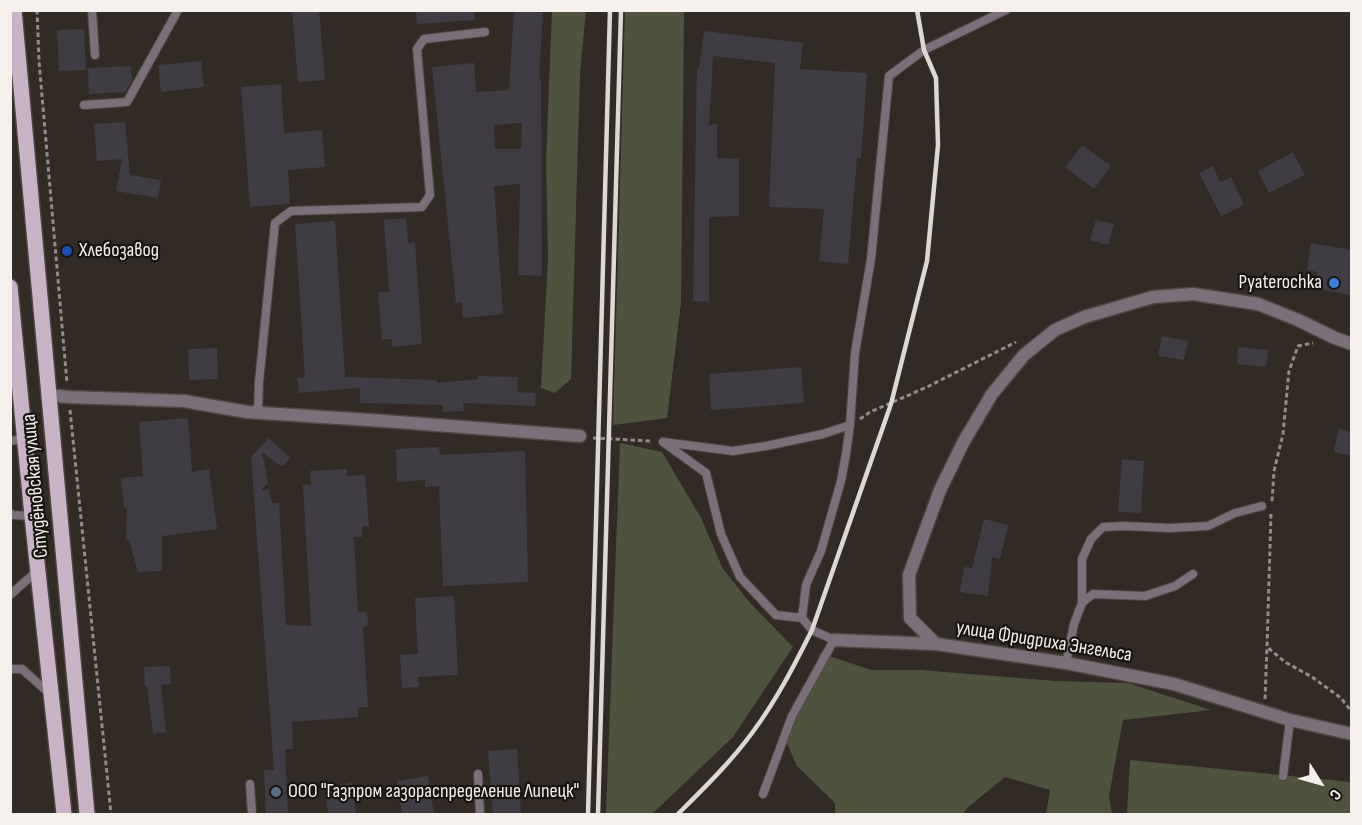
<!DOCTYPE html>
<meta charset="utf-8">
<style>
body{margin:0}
#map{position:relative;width:1362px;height:825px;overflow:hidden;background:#322a25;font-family:"Sofia Sans Condensed",sans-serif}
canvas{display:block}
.frame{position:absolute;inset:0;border:12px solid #f5f0ec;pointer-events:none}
.north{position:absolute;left:1290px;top:753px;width:60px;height:60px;-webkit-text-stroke:4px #171411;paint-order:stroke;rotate:127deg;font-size:16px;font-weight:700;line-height:24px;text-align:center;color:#f5f0ec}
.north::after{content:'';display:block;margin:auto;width:21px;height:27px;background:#f5f0ec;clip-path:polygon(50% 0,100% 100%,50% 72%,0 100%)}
</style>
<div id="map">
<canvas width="1362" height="825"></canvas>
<div class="frame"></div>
<div class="north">С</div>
</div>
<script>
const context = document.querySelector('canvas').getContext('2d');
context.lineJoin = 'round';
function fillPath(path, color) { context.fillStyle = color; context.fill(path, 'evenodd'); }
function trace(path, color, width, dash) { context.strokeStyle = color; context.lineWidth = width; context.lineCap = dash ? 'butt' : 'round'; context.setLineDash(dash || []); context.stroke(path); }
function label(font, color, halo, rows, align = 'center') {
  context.font = font + ' "Sofia Sans Condensed",sans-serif'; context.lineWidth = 4.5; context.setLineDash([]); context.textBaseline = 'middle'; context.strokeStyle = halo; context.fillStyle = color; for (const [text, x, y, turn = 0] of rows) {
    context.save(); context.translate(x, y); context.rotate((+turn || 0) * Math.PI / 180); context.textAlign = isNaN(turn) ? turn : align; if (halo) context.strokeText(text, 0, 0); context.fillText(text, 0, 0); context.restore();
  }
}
fillPath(new Path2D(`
 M 552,11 L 586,11 L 580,73 L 571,379 L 555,393 L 541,388 L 548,258 L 546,161 Z
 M 625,11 L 684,11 L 681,303 L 667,418 L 613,425 Z
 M 620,443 L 662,452 L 701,518 L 723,569 L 751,604 L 793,647 L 733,737 L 652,814 L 606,814 Z
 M 820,653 L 871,670 L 921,670 L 1055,681 L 1128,683 L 1211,710 L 1123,720 L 1109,796 L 1112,814 L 1046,814 L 1050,790 L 1005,777 L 967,808 L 963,814 L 835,814 L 835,803 L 797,766 L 786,741 Z
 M 1130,760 L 1351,782 L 1351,814 L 1127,814 Z`), '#4f533e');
fillPath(new Path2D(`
 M 292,10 L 319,10 L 325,80 L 298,82 Z
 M 416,10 L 474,10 L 475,20 L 417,24 Z
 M 514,10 L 543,10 L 539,79 L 541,79 L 542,276 L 518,275 L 520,184 L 494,186 L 503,314 L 463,318 L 462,302 L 456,303 L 432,67 L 474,63 L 476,92 L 509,90 ZM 522,123 L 521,149 L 495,149 L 494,125 Z
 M 84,29 L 86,70 L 59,71 L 57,30 Z
 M 704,31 L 803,43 L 800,69 L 867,73 L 861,158 L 857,158 L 848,264 L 819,261 L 824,209 L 769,207 L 775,63 L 713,56 L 709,125 L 717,124 L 717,158 L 739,159 L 739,216 L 709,217 L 709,302 L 693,301 L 697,68 L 699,68 Z
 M 201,61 L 204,87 L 161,92 L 158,65 Z
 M 131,66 L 132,81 L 125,92 L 89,94 L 88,68 Z
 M 281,84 L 284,133 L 322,130 L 325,167 L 288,170 L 290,204 L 250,207 L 241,87 Z
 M 125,122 L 130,175 L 161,180 L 158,198 L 116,191 L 122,159 L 97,161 L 94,124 Z
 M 1082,145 L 1111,166 L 1094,189 L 1065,167 Z
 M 1293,152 L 1305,175 L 1269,193 L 1258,171 Z
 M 1213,166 L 1220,182 L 1231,177 L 1244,205 L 1221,216 L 1199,173 Z
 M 406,218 L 408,243 L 415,242 L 422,344 L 392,347 L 392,339 L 382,340 L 378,292 L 389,292 L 384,220 Z
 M 1096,220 L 1114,224 L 1108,245 L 1090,240 Z
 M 335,221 L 345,377 L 437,380 L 437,383 L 478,379 L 478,376 L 518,377 L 517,392 L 536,393 L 535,406 L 463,403 L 464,411 L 443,412 L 443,405 L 360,403 L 360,388 L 299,393 L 297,378 L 305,377 L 295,224 Z
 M 1311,243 L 1352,250 L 1352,295 L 1315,289 L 1317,272 L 1307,270 Z
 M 1162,336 L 1188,341 L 1184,360 L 1158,356 Z
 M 1238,347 L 1268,350 L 1266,367 L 1237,364 Z
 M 217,348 L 218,379 L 189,380 L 188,349 Z
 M 801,367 L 804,403 L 711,410 L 709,374 Z
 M 188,418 L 192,472 L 209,469 L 217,529 L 162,536 L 162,571 L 138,572 L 129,540 L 126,540 L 127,507 L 124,508 L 121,478 L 143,476 L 139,422 Z
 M 1338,429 L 1352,432 L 1352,456 L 1334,452 Z
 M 269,438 L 290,458 L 284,465 L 279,465 L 262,452 L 268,483 L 261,490 L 269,489 L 272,503 L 279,503 L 286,625 L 311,626 L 303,485 L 311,484 L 310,471 L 347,469 L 347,476 L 365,475 L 369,526 L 362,526 L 362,537 L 354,537 L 358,612 L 367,612 L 368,625 L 363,627 L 368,707 L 358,708 L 358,717 L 292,722 L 293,749 L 285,749 L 288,814 L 266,814 L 264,770 L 274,770 L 251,457 Z
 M 439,447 L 440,455 L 525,451 L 528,582 L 443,586 L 439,486 L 425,487 L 425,480 L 397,482 L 396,449 Z
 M 1122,459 L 1144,461 L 1141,513 L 1118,512 Z
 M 984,519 L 1008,525 L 1000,559 L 992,557 L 988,596 L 960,592 L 964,567 L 972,568 Z
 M 454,596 L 458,675 L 418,677 L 419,687 L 402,688 L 400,655 L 418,654 L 415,598 Z
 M 170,666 L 171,684 L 161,685 L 166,732 L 153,734 L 147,686 L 145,686 L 144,667 Z
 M 517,749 L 521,814 L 493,814 L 488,751 Z
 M 428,776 L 434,814 L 402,814 L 397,781 Z
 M 352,783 L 356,814 L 328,814 L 325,787 Z`), '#3f3c44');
const lane = new Path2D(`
 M 92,10 L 95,55
 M 84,105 L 127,102 L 178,10
 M 258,413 L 259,382 L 275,223 L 291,211 L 422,207 L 430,195 L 417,49 L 424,39 L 485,32
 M 10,441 L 25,439
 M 663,442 L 706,473 L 721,534 L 740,577 L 776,615 L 802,618
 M 663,442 L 733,451 L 766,446 L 823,434 L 850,425
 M 10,513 L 13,515 L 32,516
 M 10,595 L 37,571
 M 1082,603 L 1082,559 L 1091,539 L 1103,527 L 1124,526 L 1170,528 L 1208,526 L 1235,513 L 1262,506
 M 1066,663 L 1074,624 L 1082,603 L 1093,594 L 1145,596 L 1175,586 L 1193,574
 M 10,669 L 22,669 L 50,694
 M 478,774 L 480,814
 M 1283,776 L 1290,720
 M 250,784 L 252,814
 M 763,794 L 792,716 L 834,640 L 812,630 L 802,618 L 806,585 L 821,551 L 841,481 L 846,454 L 850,425 L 855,353 L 871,259 L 889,76 L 924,50 L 1006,10`);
const street = new Path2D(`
 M 1352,344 L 1335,338 L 1298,320 L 1258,304 L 1193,294 L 1153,297 L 1084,317 L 1055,330 L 1024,355 L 992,394 L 964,441 L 940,490 L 909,575 L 910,618 L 936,644 L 1066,663 L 1174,684 L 1290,720 L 1352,734
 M 49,395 L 68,397 L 184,401 L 247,412 L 384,421 L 580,436
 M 834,640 L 936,644`);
const primary = new Path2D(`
 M 14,10 L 87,814
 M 10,287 L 32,516 L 64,814`);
trace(lane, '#4d4641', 10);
trace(street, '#4d4641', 15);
trace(primary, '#4d4641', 18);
trace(new Path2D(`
 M 37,10 L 39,61 L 67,383
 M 70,410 L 111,814
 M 860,419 L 870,412 L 927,387 L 1016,342
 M 593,438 L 652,441
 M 1272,501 L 1274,471 L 1283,434 L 1289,371 L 1298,346 L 1313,343
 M 1271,514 L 1267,647 L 1285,662 L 1312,677 L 1341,698 L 1352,712
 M 1265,699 L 1267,647`), '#938c88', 3, [4.5, 3]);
trace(lane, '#7b7079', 8);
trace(street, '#7b7079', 12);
trace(primary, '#cab3c7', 15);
trace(new Path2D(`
 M 588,814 L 610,10
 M 598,814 L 621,10
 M 678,814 C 703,789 730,763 752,733 C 776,701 794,666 812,630 L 891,404 L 927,261 L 938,145 L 936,78 L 924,50 L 917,10`), '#ddd8d4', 4.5);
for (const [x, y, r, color] of [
 [67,251,6,"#1a4fb4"],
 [1334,283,6,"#3f7fe0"],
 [276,792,6,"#5c6f8a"]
]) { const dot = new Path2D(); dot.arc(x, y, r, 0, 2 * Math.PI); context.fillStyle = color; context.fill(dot); trace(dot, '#171411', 2); }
label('20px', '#f5f0ec', '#171411', [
 ["Хлебозавод",79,251],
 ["Pyaterochka",1322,283,"right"],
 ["ООО \"Газпром газораспределение Липецк\"",288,792]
], 'left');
label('20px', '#f5f0ec', '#171411', [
 ["Студёновская улица",36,486,-95],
 ["улица Фридриха Энгельса",1044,642,9]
]);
</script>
